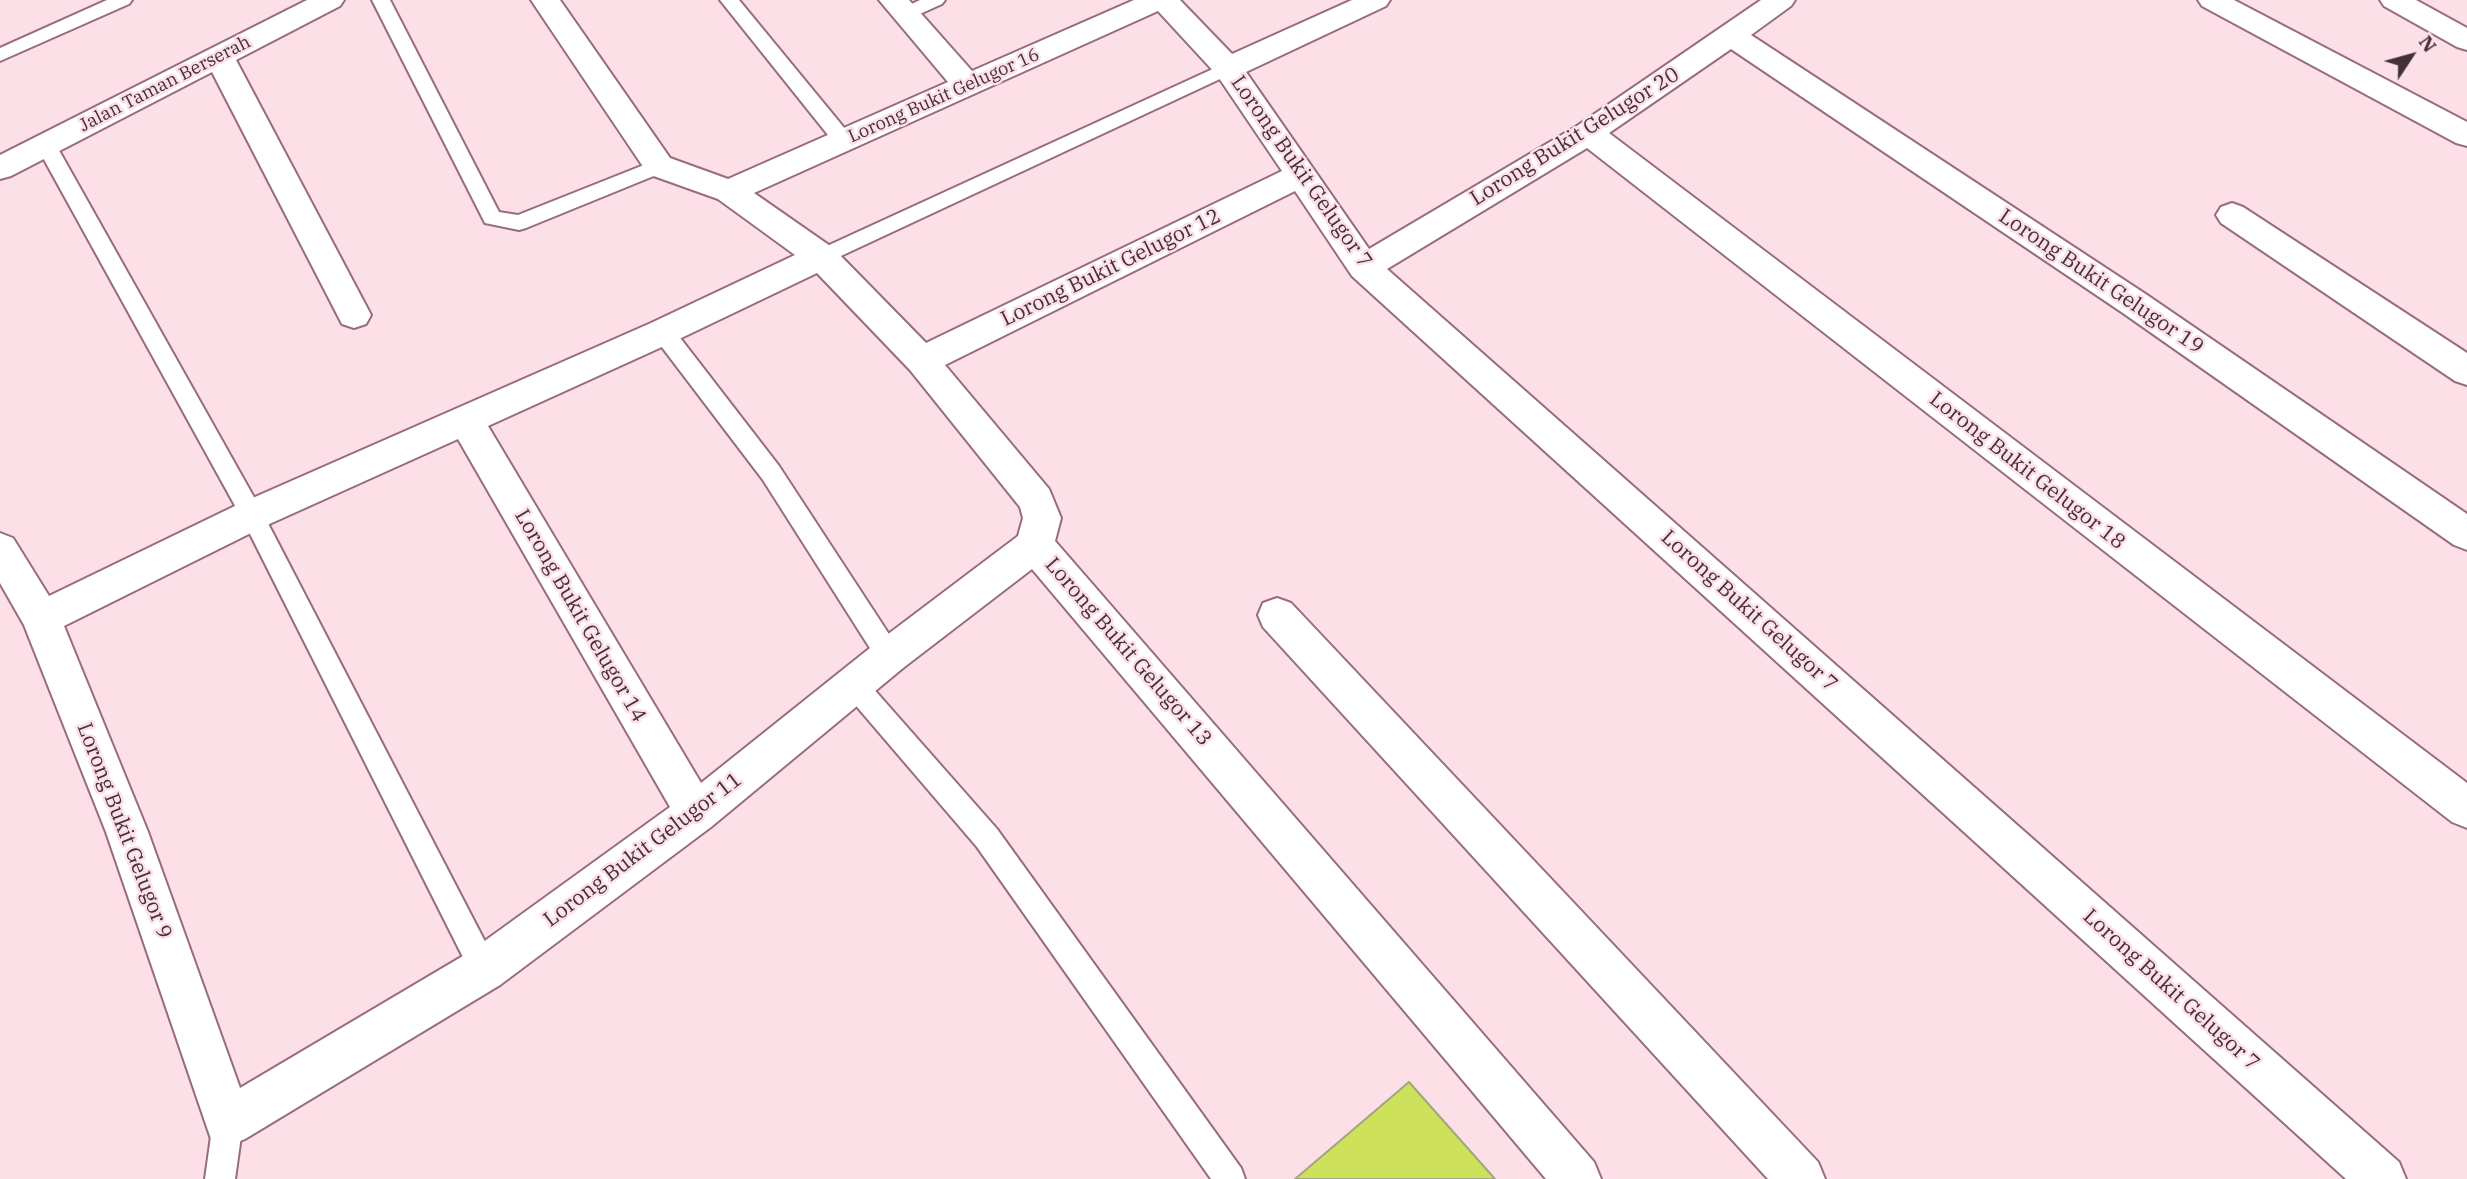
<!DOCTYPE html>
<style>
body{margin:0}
#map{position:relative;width:2467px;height:1179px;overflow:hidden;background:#fddfe8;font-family:"IBM Plex Serif",serif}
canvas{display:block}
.north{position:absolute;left:2376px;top:21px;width:70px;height:70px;-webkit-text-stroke:5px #fddfe8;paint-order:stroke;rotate:54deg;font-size:19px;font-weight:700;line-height:28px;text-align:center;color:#433137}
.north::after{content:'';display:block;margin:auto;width:24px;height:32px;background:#433137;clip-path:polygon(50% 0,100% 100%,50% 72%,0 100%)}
</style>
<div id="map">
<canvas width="2467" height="1179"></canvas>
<div class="north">N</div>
</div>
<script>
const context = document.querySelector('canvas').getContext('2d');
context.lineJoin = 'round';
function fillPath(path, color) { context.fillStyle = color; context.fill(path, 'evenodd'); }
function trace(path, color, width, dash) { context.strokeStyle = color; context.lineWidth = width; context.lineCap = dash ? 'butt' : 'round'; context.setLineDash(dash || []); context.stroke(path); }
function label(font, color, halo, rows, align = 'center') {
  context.font = font + ' "IBM Plex Serif",serif'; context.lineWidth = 5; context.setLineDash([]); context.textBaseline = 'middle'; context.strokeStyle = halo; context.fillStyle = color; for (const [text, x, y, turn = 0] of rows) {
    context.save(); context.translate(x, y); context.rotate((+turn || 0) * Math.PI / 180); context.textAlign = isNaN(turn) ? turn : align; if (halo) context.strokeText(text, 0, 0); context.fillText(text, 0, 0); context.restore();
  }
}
const building = new Path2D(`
 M 1409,1082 L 1495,1179 L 1295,1179 Z`);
fillPath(building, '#cde15b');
trace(building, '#9fa77e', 2);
const service = new Path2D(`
 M 107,0 L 132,0 L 129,4 L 0,61 L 0,48 Z
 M 372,0 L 390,0 L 499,212 L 518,215 L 659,159 L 666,161 L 669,166 L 666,171 L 526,228 L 519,230 L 485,223 Z
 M 720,0 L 739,0 L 850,135 L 853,140 L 850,145 L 836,145 Z
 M 920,0 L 945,0 L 942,4 L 911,18 L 899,18 L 896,14 L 899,10 Z
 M 1228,62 L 1235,64 L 1237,68 L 1235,72 L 828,262 L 821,265 L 814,262 L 811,257 L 814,252 Z
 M 46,138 L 53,140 L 56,145 L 260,508 L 494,959 L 498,969 L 494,979 L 484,983 L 474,979 L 244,522 L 36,145 L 39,140 Z
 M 663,324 L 671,326 L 779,466 L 898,648 L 902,656 L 898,664 L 889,667 L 880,664 L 763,480 L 655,338 L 652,332 L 655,326 Z
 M 855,675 L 864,678 L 997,829 L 1241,1168 L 1245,1179 L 1211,1179 L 977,847 L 846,694 L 842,686 L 846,678 Z
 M 228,1107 L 239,1111 L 243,1122 L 235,1179 L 205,1179 L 213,1122 L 217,1111 Z`);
const minor = new Path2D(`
 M 307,0 L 344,0 L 340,6 L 236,60 L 371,315 L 366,324 L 354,328 L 342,324 L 212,72 L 11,176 L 0,179 L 0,155 Z
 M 531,0 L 560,0 L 670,158 L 728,179 L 948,82 L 879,0 L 909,0 L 972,71 L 1134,0 L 1180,0 L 1232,54 L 1352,0 L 1390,0 L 1386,6 L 1246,72 L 1369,249 L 1577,126 L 1761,0 L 1795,0 L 1791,6 L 1751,35 L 2147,295 L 2467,514 L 2467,550 L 2454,545 L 2123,313 L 1731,49 L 1609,133 L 2467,783 L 2467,828 L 2452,822 L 1587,148 L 1387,269 L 2399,1162 L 2406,1179 L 2346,1179 L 1352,276 L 1295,191 L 945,365 L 1049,489 L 1061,518 L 1055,541 L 1594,1162 L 1601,1179 L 1546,1179 L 1032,569 L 903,668 L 711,827 L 500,985 L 245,1139 L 228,1146 L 211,1139 L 106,832 L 24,625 L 0,583 L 0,533 L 13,538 L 49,596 L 239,504 L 651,323 L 795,255 L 718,199 L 648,174 ZM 1158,11 L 1217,75 L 1282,171 L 926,343 L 833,248 L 754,193 ZM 817,273 L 910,370 L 1020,507 L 1023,518 L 1018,536 L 875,644 L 701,783 L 488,426 L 675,341 ZM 458,439 L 670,807 L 468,953 L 240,1088 L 148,832 L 64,626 L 265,526 Z
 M 2198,0 L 2234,0 L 2467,122 L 2467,146 L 2456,143 L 2202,6 Z
 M 2380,0 L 2416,0 L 2467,28 L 2467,50 L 2457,47 L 2384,6 Z
 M 2232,203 L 2243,207 L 2467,353 L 2467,385 L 2455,381 L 2221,223 L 2216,215 L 2221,207 Z
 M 1277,598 L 1291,603 L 1818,1162 L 1825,1179 L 1768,1179 L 1263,627 L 1258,615 L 1263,603 Z`);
trace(service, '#986d7b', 4);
trace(minor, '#986d7b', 4);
fillPath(service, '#fff');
fillPath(minor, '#fff');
label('18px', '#433137', '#fddfe8', [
 ["Jalan Taman Berserah",165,84,-27],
 ["Lorong Bukit Gelugor 16",944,96,-24]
]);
label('21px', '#433137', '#fddfe8', [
 ["Lorong Bukit Gelugor 20",1575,137,-32],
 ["Lorong Bukit Gelugor 7",1301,172,55],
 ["Lorong Bukit Gelugor 12",1111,268,-26],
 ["Lorong Bukit Gelugor 19",2101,282,34],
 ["Lorong Bukit Gelugor 18",2027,471,38],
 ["Lorong Bukit Gelugor 7",1749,611,42],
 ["Lorong Bukit Gelugor 14",580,616,60],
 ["Lorong Bukit Gelugor 13",1128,652,49],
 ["Lorong Bukit Gelugor 9",124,831,69],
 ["Lorong Bukit Gelugor 11",643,850,-37],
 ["Lorong Bukit Gelugor 7",2171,990,42]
]);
</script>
